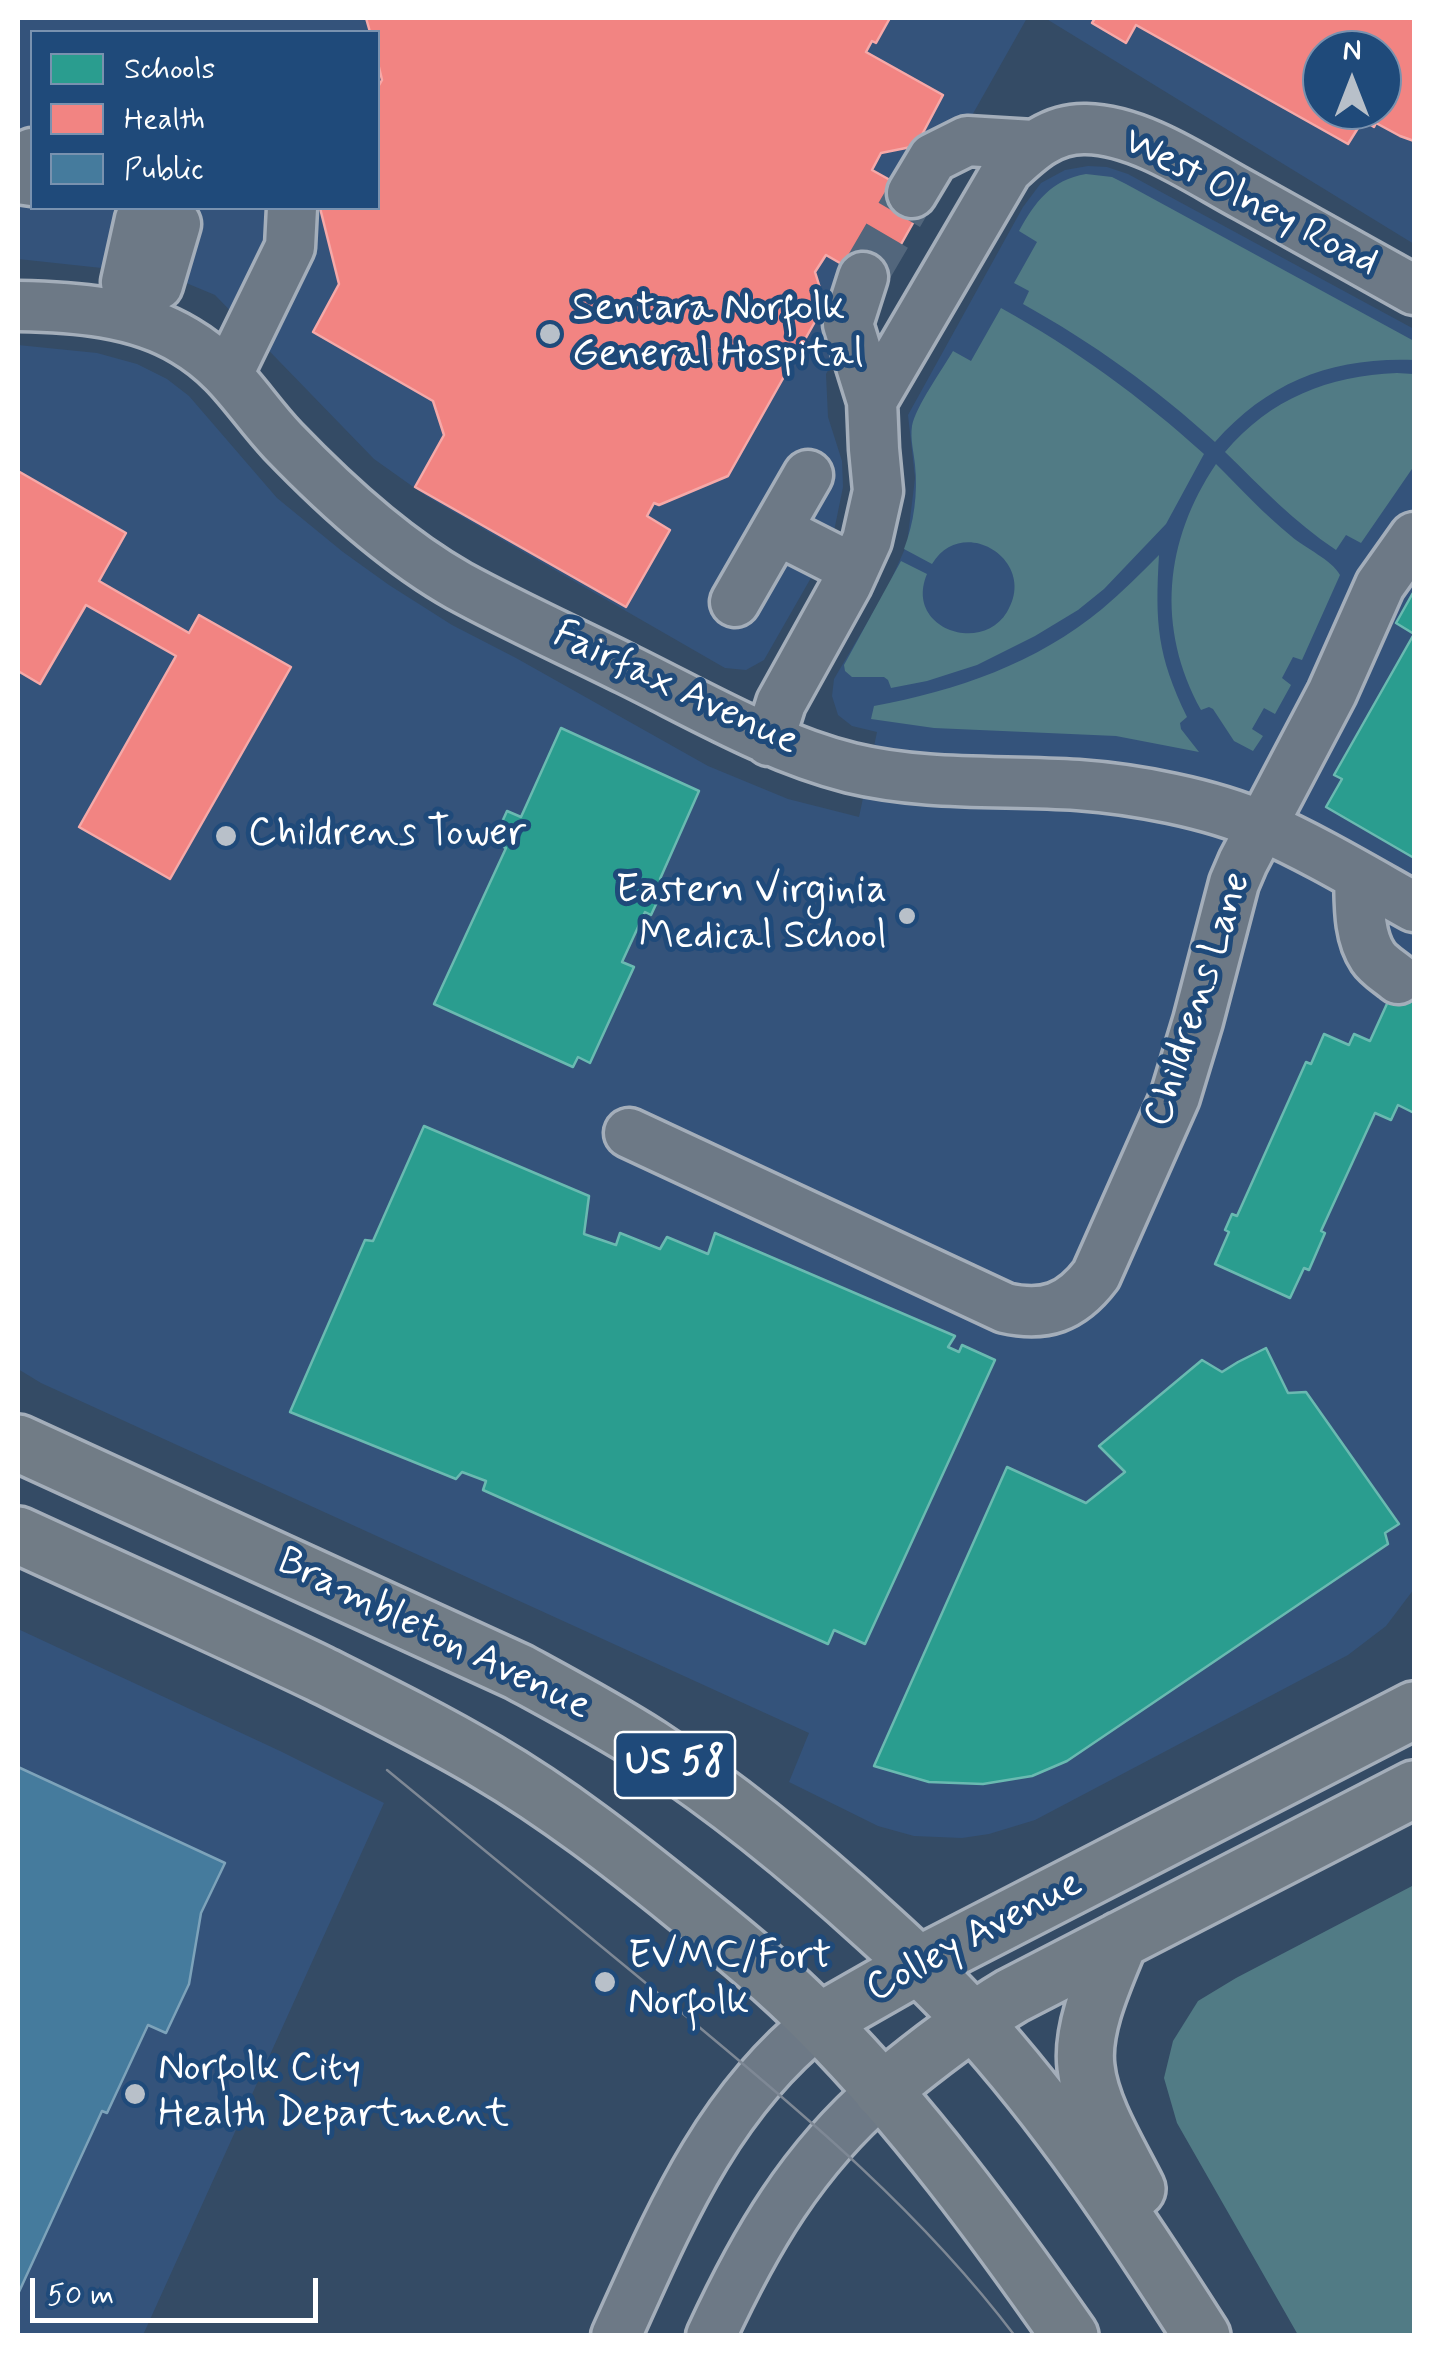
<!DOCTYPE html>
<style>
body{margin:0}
#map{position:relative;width:1432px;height:2353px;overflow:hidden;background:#344b65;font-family:Mynerve,sans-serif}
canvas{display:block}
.frame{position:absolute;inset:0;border:20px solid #fff;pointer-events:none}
.legend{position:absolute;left:30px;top:30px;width:350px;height:180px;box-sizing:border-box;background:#1f4a7a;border:2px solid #7992af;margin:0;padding:12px 18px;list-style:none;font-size:30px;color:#fff}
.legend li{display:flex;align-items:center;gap:20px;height:50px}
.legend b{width:50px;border:2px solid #7992af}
.north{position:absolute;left:1302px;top:30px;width:100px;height:100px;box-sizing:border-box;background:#1f4a7a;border:2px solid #7992af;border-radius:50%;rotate:0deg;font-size:28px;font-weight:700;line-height:40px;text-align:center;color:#fff}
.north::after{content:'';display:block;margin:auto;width:35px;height:45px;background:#b8c0c9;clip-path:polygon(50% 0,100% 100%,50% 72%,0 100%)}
.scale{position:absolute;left:30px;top:2278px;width:288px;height:45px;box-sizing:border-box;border:5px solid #fff;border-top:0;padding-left:12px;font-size:30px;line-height:35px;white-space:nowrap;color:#fff;-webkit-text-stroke:8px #1f4a7a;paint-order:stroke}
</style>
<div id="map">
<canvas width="1432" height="2353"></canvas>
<div class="frame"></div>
<ul class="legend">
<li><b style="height:28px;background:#2a9d8f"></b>Schools</li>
<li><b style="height:28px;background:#f28482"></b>Health</li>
<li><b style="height:28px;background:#457b9d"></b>Public</li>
</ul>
<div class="north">N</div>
<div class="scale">50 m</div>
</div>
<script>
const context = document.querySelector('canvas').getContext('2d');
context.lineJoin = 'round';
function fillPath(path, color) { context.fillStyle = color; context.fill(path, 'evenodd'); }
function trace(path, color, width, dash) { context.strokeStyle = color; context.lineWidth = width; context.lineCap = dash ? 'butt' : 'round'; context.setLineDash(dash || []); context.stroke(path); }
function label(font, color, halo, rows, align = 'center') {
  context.font = font + ' Mynerve,sans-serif'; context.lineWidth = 10; context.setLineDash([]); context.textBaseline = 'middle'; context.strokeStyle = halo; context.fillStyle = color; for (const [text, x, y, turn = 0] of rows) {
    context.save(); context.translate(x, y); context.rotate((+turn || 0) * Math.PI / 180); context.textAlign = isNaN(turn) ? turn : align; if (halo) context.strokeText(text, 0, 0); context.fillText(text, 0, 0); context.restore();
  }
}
fillPath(new Path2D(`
 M 18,18 L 1027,18 L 826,374 L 828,417 L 842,461 L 843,487 L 832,541 L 764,660 L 746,670 L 725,668 L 426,496 L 374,459 L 215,295 L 167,275 L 18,259 ZM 32,32 L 378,32 L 378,208 L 32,208 Z
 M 1045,18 L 1414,18 L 1414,245 L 1414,244 ZM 1322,50 L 1382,50 L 1382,110 L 1322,110 Z
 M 1088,166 L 1107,167 L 1128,174 L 1414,329 L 1414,1589 L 1386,1626 L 1348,1655 L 1035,1820 L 989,1834 L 962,1838 L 914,1836 L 878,1826 L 789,1782 L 809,1733 L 41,1383 L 18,1369 L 18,345 L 97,353 L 137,364 L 167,379 L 189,396 L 277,498 L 343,552 L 389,585 L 452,625 L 516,658 L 708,766 L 788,799 L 859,817 L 877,732 L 852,726 L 838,715 L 832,696 L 834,679 L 887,589 L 907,544 L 915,478 L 908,415 L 1023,207 L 1041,183 L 1065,170 Z
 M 18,1629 L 280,1751 L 384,1803 L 143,2335 L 18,2336 Z`), '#34537b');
fillPath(new Path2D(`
 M 1086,174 L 1112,177 L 1126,184 L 1414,341 L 1414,360 C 1333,357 1269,381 1215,442 C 1156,388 1093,343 1023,304 L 1029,291 L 1014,283 L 1037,242 L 1019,231 C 1035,202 1051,180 1086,174 Z
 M 1001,308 C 1075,349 1141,397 1204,454 L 1166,524 L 1104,589 L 1078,610 L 1035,636 L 977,665 L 927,681 L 891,688 L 888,680 L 884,677 L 852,677 L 845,671 L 844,665 L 901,561 L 927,574 C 904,628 981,655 1007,612 C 1039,561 963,513 932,564 L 904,549 C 914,523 918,493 915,465 C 914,453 910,439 912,426 C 916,406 942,370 953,351 L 971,361 Z
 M 1397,373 L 1413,374 L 1414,466 L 1361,543 L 1346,535 L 1336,550 C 1294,522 1261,487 1225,452 C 1271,398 1328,376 1397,373 Z
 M 1216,464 C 1240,488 1264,514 1291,536 C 1306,549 1331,559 1340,575 L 1302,660 L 1293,657 L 1282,678 L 1291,685 L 1275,714 L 1264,708 L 1252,729 L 1263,736 L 1253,751 L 1234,741 L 1213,709 L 1209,707 L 1201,710 C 1156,628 1164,541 1216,464 Z
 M 1159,555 C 1155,623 1157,655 1187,717 L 1180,723 L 1181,729 L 1199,752 L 1116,736 L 934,728 L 871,719 L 874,706 C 956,691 1037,663 1102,609 C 1122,592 1141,573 1159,555 Z
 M 1414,1885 L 1414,2335 L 1298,2335 L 1177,2123 L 1164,2078 L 1173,2041 L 1198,2001 L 1236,1978 Z`), '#517b85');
const schools = new Path2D(`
 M 1414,591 L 1414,858 L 1326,807 L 1342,779 L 1334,775 L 1414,634 L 1396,623 Z
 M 561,728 L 699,791 L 660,879 L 666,883 L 651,915 L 645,912 L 622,962 L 634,967 L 590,1063 L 578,1057 L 573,1067 L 434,1004 L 506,848 L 493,842 L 507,811 L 521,817 Z
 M 1406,962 L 1414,966 L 1414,1113 L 1398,1105 L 1391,1120 L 1375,1113 L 1321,1231 L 1325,1233 L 1309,1270 L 1304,1268 L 1290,1298 L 1215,1264 L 1229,1232 L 1225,1230 L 1232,1214 L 1237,1216 L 1306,1062 L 1311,1064 L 1324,1034 L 1349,1045 L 1354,1034 L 1370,1041 Z
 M 424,1126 L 589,1196 L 584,1234 L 616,1245 L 620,1233 L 660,1249 L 667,1237 L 708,1254 L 715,1233 L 955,1336 L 948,1347 L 959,1352 L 962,1345 L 995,1360 L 865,1644 L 834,1630 L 828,1644 L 483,1490 L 486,1481 L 462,1472 L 456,1479 L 290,1412 L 365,1240 L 373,1241 Z
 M 1266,1348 L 1288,1393 L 1306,1392 L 1399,1524 L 1385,1533 L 1388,1544 L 1067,1761 L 1032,1776 L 983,1784 L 929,1782 L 874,1766 L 1007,1467 L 1086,1503 L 1125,1472 L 1099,1446 L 1202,1360 L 1222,1372 L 1238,1362 Z`);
fillPath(schools, '#2a9d8f');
trace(schools, '#6abab1', 2.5);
const health = new Path2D(`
 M 366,18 L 890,18 L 876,43 L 872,41 L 866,52 L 943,95 L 916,146 L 881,153 L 872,170 L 926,200 L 878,285 L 826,255 L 815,272 L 825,304 L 728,476 L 659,505 L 654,503 L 647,516 L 670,530 L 626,607 L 415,487 L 444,435 L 433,401 L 313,332 L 339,284 L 320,208 L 378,208 L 378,87 L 382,80 L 378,63 L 378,32 L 370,32 Z
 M 1095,18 L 1414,18 L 1414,141 L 1400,136 L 1376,123 L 1374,127 L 1363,120 L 1348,144 L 1136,25 L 1126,43 L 1092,23 ZM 1322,50 L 1382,50 L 1382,110 L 1322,110 Z
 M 18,471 L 126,533 L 99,581 L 189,633 L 199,615 L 291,667 L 170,879 L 79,827 L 176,656 L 86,605 L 40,684 L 18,671 Z`);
fillPath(health, '#f28482');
trace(health, '#f6a9a8', 2.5);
const public = new Path2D(`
 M 18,1767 L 225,1863 L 201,1913 L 189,1984 L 166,2033 L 148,2025 L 107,2113 L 102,2111 L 18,2294 Z`);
fillPath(public, '#457b9d');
trace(public, '#7da3ba', 2.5);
trace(new Path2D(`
 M 863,277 L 912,193`), '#52667c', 48, [48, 24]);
const minor = new Path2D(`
 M 32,153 L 18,179 L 32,181
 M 912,193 L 933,158 L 967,141 L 1033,145
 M 863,277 L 848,324 L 872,401
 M 139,294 L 158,285 L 176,224 L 159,210
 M 139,294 L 126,282 L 140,219 L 159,210
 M 18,306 C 73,307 136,311 185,341 C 231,368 249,405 283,441 C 334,494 395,550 459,586 C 514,616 572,642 628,670 C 701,706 772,748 851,768 C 926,786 1002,780 1078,785 C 1134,789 1210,803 1262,826 C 1314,849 1364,879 1414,907
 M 228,374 L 290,247 L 292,208
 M 777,530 L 854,569
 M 735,602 L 808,475
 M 769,741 L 781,703 L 847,584 L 867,540 L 878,491 L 874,449 L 872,401 L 1007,170 C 1030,148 1052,128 1086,129 C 1141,130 1200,172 1247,197 C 1303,228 1359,259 1414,290
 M 1359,876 C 1360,902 1358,935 1373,957 C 1379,966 1390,972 1398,979
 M 629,1133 L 1005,1308 C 1045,1317 1071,1308 1096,1275 L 1175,1097 L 1198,1021 L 1234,883 L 1243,862 L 1332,693 L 1380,585 L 1414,537
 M 616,2336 C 669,2219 716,2104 819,2022
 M 711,2336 C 755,2241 802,2160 882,2091`);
const major = new Path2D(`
 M 18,1443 L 519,1672 C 563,1696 608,1720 650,1747 C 731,1800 806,1862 877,1927 C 909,1956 940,1985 969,2017 C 1058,2114 1131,2225 1202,2336
 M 18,1535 C 118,1581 220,1626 320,1674 C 376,1702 433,1730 487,1762 C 557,1803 621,1853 683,1903 C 730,1941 778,1980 820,2023 C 914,2118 994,2227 1070,2336
 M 1120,1940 C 1105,1977 1081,2027 1086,2067 C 1090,2107 1119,2153 1137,2189
 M 819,2022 L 919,1965 L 1414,1710
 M 882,2091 C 924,2056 965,2024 1012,1996 L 1414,1789`);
trace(minor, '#a4aeba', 55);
trace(major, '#a4aeba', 62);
trace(minor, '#6d7986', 48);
trace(major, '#717c86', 55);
trace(new Path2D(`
 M 387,1770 C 487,1852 587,1934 687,2017 C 805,2115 922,2213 1015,2336`), '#7e8895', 2.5);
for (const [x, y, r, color] of [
 [550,334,12,"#b8c0c9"],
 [226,836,12,"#b8c0c9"],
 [907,916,10,"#b8c0c9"],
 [605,1982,12,"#b8c0c9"],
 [135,2094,12,"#b8c0c9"]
]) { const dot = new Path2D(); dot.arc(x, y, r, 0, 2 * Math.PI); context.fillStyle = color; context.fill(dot); trace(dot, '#1f4a7a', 4); }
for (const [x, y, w] of [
 [675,1765,120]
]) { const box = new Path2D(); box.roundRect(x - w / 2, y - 33, w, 66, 8); context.fillStyle = '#1f4a7a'; context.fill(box); trace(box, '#fff', 2.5); }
label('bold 38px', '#fff', null, [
 ["US 58",675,1765]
]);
label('40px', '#fff', '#1f4a7a', [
 ["West Olney Road",1250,204,27],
 ["Fairfax Avenue",675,690,25],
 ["Childrens Lane",1200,1000,-72],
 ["Brambleton Avenue",433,1636,26],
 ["Colley Avenue",975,1938,-28]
]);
label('40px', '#fff', '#1f4a7a', [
 ["Sentara Norfolk",572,311],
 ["General Hospital",572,357],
 ["Childrens Tower",248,836],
 ["Eastern Virginia",887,893,"right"],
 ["Medical School",887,939,"right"],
 ["EVMC/Fort",628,1959],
 ["Norfolk",628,2005],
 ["Norfolk City",158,2071],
 ["Health Department",158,2117]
], 'left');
</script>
